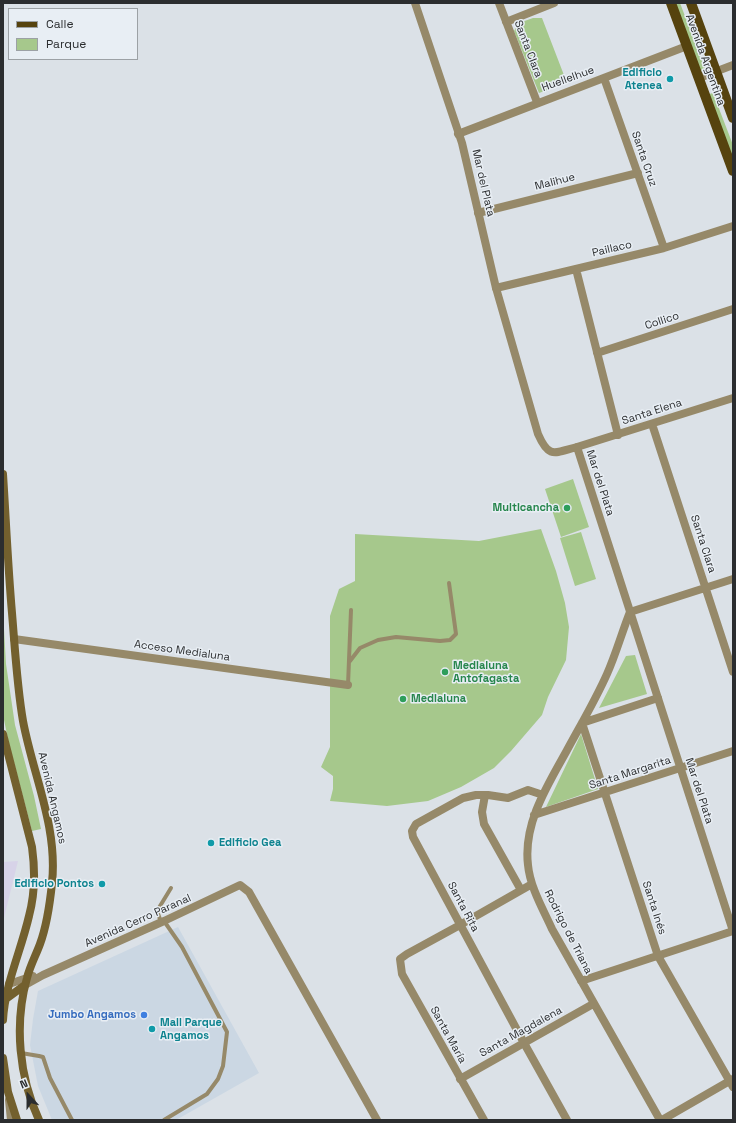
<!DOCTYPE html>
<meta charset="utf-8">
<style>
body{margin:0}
#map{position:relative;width:736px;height:1123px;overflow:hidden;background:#dbe1e7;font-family:"Space Grotesk",sans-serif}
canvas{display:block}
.frame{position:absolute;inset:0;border:4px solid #2b2d2f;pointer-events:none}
.legend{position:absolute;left:8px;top:8px;width:130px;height:52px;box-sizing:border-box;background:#e8eef4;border:1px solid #9ca1a5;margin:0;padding:5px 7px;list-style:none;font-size:12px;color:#2b2d2f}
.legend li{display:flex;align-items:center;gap:8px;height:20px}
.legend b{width:20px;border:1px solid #9ca1a5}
.north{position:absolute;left:8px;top:1075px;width:40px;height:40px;-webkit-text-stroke:3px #e8eef4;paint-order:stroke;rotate:339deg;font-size:11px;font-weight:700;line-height:16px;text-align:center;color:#2b2d2f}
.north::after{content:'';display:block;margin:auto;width:14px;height:18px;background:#2b2d2f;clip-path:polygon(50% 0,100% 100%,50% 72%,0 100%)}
</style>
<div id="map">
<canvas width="736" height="1123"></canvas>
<div class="frame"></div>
<ul class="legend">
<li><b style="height:5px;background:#56430e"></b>Calle</li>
<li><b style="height:11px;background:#a6c88c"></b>Parque</li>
</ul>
<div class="north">N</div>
</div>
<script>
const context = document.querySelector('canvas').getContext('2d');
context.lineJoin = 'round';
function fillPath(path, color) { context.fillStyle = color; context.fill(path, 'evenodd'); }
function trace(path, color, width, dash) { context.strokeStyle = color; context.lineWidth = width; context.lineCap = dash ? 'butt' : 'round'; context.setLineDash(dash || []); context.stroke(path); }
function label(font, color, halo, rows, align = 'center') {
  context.font = font + ' "Space Grotesk",sans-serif'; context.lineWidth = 3; context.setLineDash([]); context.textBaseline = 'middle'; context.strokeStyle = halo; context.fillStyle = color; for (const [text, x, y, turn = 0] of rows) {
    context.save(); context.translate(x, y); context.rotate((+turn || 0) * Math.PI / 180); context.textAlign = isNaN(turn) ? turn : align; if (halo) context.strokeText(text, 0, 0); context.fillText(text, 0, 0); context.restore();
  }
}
fillPath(new Path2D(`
 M 178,927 L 259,1073 L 176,1120 L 52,1120 L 38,1086 L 30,1045 L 33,1019 L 38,991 Z`), '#cbd7e3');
fillPath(new Path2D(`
 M 18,861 L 3,922 L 3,862 Z`), '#d7d3e8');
fillPath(new Path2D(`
 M 674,3 L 680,3 L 705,69 L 700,71 Z
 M 533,18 L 542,18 L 567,83 L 539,93 L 514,31 L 519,23 Z
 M 713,93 L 733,145 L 733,162 L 709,94 Z
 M 573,479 L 589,527 L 561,537 L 545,489 Z
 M 541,529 L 556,571 L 565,603 L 569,627 L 566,660 L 548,697 L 542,715 L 511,751 L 494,768 L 461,787 L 428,801 L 387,806 L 330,801 L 333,789 L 333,776 L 321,767 L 330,747 L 330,616 L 339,589 L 355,581 L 355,534 L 479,541 Z
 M 581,532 L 596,579 L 575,586 L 560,538 Z
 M 3,611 L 6,664 L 15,725 L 34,796 L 41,829 L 32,831 L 9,744 L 3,715 Z
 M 635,655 L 647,694 L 599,708 L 626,656 Z
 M 581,734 L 598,789 L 546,807 Z`), '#a6c88c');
trace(new Path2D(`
 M 350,661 L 360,648 L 378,640 L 396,637 L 440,641 L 450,640 L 456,634 L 449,583
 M 348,685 L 351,610
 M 161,922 L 157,911 L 171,888
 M 21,1053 L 39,1056 L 43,1057 L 50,1078 L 72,1120
 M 164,1120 L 207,1094 L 218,1079 L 223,1066 L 227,1032 L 182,947 L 164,921`), '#968969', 4);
trace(new Path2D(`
 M 499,3 L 537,102
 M 506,22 L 554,3
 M 604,78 L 664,248
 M 699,78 L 733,65
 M 458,134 L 687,46
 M 478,213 L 638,173
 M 576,269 L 618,435
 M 496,288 L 664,248 L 733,226
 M 597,353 L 733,309
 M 652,424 L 733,672
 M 577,447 L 733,398
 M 14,639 L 348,685
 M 658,698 L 582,723 L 658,956 L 733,1087
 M 485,795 L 482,812 L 484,824 L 521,890
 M 543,795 L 528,790 L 508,798 L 488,795 L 476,795 L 463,798 L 416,824 L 412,831 L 413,837 L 524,1043 L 567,1120
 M 534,815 L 733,751
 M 581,981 L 733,931
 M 9,984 L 33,976
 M 25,985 L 43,975 L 164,921 L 240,885 L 249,892 L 377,1120
 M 460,1079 L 593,1004
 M 9,1100 L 11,1120
 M 484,1120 L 402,974 L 400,959 L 407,954 L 460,925 L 532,884
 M 660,1120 L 552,929 C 543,909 530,887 528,865 C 523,824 547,786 566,752 C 580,726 595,701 607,674 C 616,654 622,632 630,612 L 733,579
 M 662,1120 L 733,1079`), '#968969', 8);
trace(new Path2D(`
 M 415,3 L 462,143 L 496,288 L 538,434 C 549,459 554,453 577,447 L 733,931`), '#968969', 8);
trace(new Path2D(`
 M 3,474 C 6,521 8,567 12,613 C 15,649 17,686 23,721 C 33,775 58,827 52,883 C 50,903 47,925 40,944 C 36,955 30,966 27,978 C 14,1024 19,1077 39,1120
 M 3,734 L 32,847 C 35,869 35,894 29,916 C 21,951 5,984 3,1020
 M 3,1001 L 25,985
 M 3,1058 L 8,1092 L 17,1120`), '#73602e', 8);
trace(new Path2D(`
 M 671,3 L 733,171
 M 691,3 L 733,118`), '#56430e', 10);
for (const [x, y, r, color] of [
 [670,79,4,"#0f9aa8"],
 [567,508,4,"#2e9e5b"],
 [445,672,4,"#2e9e5b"],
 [403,699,4,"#2e9e5b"],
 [211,843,4,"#0f9aa8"],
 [102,884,4,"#0f9aa8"],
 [144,1015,4,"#3f7fe0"],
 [152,1029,4,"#0f9aa8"]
]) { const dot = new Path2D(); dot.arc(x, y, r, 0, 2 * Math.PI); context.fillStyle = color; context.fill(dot); trace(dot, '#e8eef4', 1.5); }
label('11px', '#2b2d2f', '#e8eef4', [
 ["Santa Clara",528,49,69],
 ["Avenida Argentina",705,60,70],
 ["Huellelhue",568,79,-20],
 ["Santa Cruz",644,159,71],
 ["Malihue",555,182,-14],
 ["Mar del Plata",483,183,77],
 ["Paillaco",612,249,-13],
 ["Collico",662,321,-18],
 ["Santa Elena",652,412,-18],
 ["Mar del Plata",600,483,72],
 ["Santa Clara",703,544,72],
 ["Acceso Medialuna",182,651,8],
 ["Santa Margarita",630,773,-18],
 ["Mar del Plata",699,791,72],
 ["Avenida Angamos",52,798,77],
 ["Santa Rita",463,907,62],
 ["Santa Inés",654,908,72],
 ["Avenida Cerro Paranal",138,921,-24],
 ["Rodrigo de Triana",568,932,63],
 ["Santa Magdalena",521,1032,-29],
 ["Santa María",448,1035,61]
]);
label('bold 11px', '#0d838f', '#e8eef4', [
 ["Edificio",662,73],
 ["Atenea",662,86],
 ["Edificio Gea",219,843,"left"],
 ["Edificio Pontos",94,884],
 ["Mall Parque",160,1023,"left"],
 ["Angamos",160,1036,"left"]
], 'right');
label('bold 11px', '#27864d', '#e8eef4', [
 ["Multicancha",559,508,"right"],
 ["Medialuna",453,666],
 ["Antofagasta",453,679],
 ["Medialuna",411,699]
], 'left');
label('bold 11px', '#366cbe', '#e8eef4', [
 ["Jumbo Angamos",136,1015]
], 'right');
</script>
